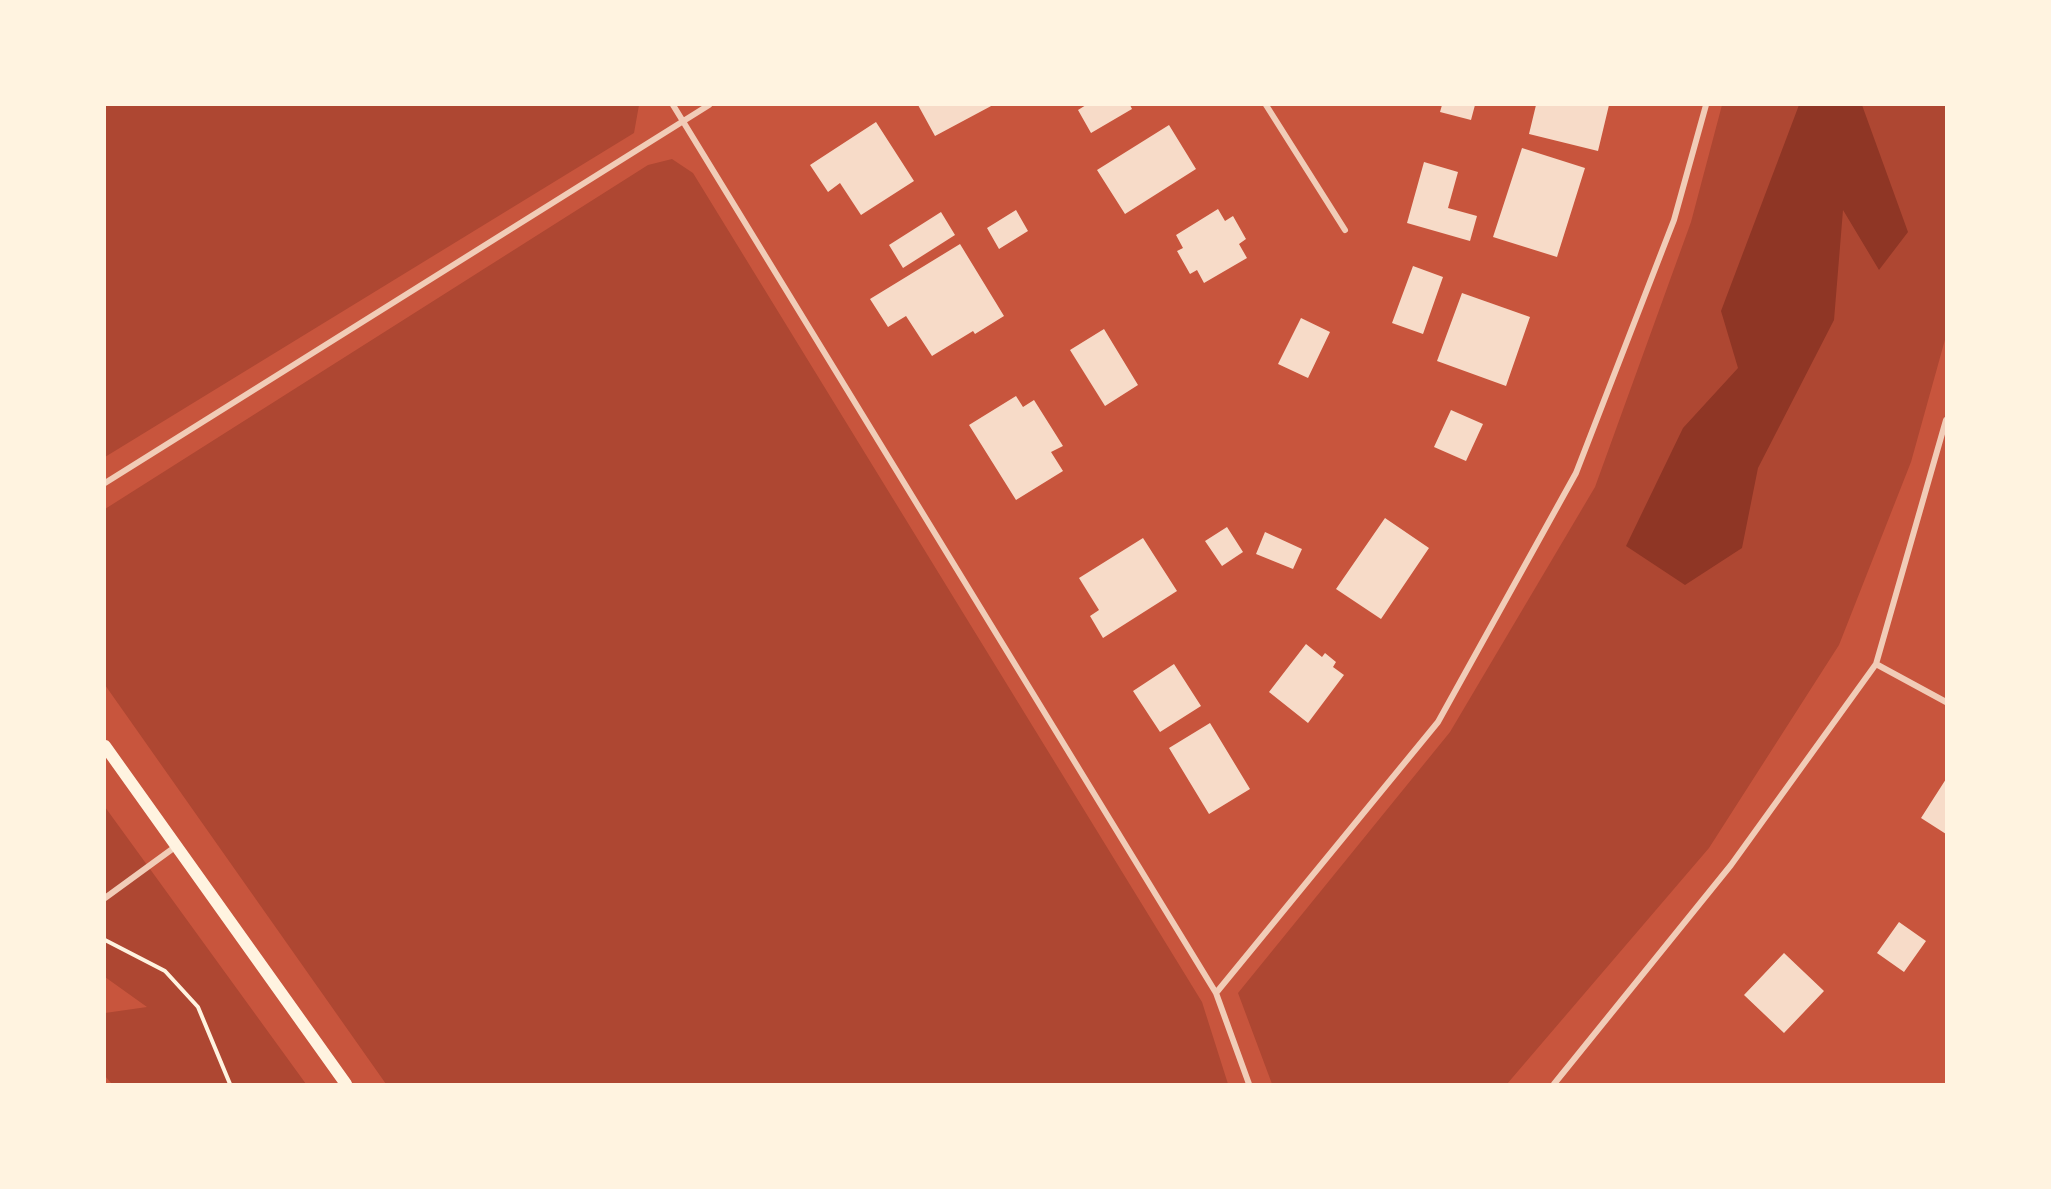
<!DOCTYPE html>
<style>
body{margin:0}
#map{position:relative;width:2051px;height:1189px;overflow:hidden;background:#c8553d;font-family:"Golos Text",sans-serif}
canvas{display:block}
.frame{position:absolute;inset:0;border:106px solid #fff3e0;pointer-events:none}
</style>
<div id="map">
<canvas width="2051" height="1189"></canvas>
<div class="frame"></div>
</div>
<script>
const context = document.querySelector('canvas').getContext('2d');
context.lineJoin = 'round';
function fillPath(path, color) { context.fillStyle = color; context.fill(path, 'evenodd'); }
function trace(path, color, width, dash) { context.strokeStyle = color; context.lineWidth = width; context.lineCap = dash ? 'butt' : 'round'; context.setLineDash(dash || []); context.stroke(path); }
fillPath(new Path2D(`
 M 105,105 L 639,105 L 634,133 L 105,457 Z
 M 1722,105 L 1946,105 L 1946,336 L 1911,462 L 1839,645 L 1709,848 L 1507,1084 L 1272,1084 L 1238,993 L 1450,732 L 1595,487 L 1691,222 Z
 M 672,159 L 693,173 L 1202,1002 L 1228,1084 L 386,1084 L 105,685 L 105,509 L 648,165 Z
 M 105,807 L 306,1084 L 112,1084 L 105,1076 L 105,1013 L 147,1007 L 105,977 Z`), '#ae4732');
fillPath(new Path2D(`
 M 1799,105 L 1862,105 L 1908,232 L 1879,270 L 1843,210 L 1834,320 L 1758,468 L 1742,548 L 1685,585 L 1626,546 L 1683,428 L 1738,368 L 1721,311 Z`), '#8f3625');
fillPath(new Path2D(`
 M 918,105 L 993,105 L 935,136 Z
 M 1086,105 L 1130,105 L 1132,109 L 1091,133 L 1078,110 Z
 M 1442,105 L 1475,105 L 1471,120 L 1440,112 Z
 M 1536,105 L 1609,105 L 1598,151 L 1529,134 Z
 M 876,122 L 914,181 L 861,215 L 840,183 L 828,192 L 810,165 Z
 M 1169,125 L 1196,169 L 1125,214 L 1097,170 Z
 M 1522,148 L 1585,168 L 1557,257 L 1493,237 Z
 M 1424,162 L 1458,172 L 1448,208 L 1477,216 L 1470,241 L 1407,223 Z
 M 1218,209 L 1225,221 L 1233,216 L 1246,239 L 1239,244 L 1247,258 L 1204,283 L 1197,270 L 1190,274 L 1177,251 L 1183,248 L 1176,235 Z
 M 1016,210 L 1028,231 L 999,249 L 987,228 Z
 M 941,212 L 955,235 L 903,268 L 889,245 Z
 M 960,244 L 1004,316 L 975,334 L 973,331 L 932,356 L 906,316 L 888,327 L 870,299 Z
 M 1413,266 L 1443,277 L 1423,334 L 1392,323 Z
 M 1462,293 L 1530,317 L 1506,386 L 1437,361 Z
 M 1301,318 L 1330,332 L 1308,378 L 1278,364 Z
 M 1104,329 L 1138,385 L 1105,406 L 1070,350 Z
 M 1016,396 L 1023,407 L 1034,400 L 1063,446 L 1051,452 L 1063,471 L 1016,500 L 969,425 Z
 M 1451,410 L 1483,424 L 1466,461 L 1434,447 Z
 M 1385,518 L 1429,548 L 1381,619 L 1336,589 Z
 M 1227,527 L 1243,552 L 1222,566 L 1205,541 Z
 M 1265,532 L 1302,549 L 1293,569 L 1256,554 Z
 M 1143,538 L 1177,591 L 1103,638 L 1090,616 L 1099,610 L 1079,578 Z
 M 1306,644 L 1322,657 L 1325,653 L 1336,662 L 1333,667 L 1344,675 L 1308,723 L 1269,692 Z
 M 1174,664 L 1201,706 L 1160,732 L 1133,691 Z
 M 1210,723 L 1250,789 L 1209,814 L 1169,748 Z
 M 1946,779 L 1946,834 L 1921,818 Z
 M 1899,922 L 1926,941 L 1904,972 L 1877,953 Z
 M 1784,953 L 1824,991 L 1784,1033 L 1744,995 Z`), '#f7dbc8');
trace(new Path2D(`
 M 105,940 L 165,971 L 198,1007 L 230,1084`), '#fff3e0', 4);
trace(new Path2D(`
 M 673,105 L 1216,993 L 1249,1084
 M 1266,105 L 1345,230
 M 105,483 L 709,105
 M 1876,664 L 1946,702
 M 105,898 L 175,847
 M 1216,993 L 1438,722 L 1576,473 L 1674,220 L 1706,105
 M 1554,1084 L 1731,865 L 1876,664 L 1946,420`), '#f1ccb7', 6);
trace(new Path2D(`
 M 105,746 L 346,1084`), '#fff3e0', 12);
</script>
